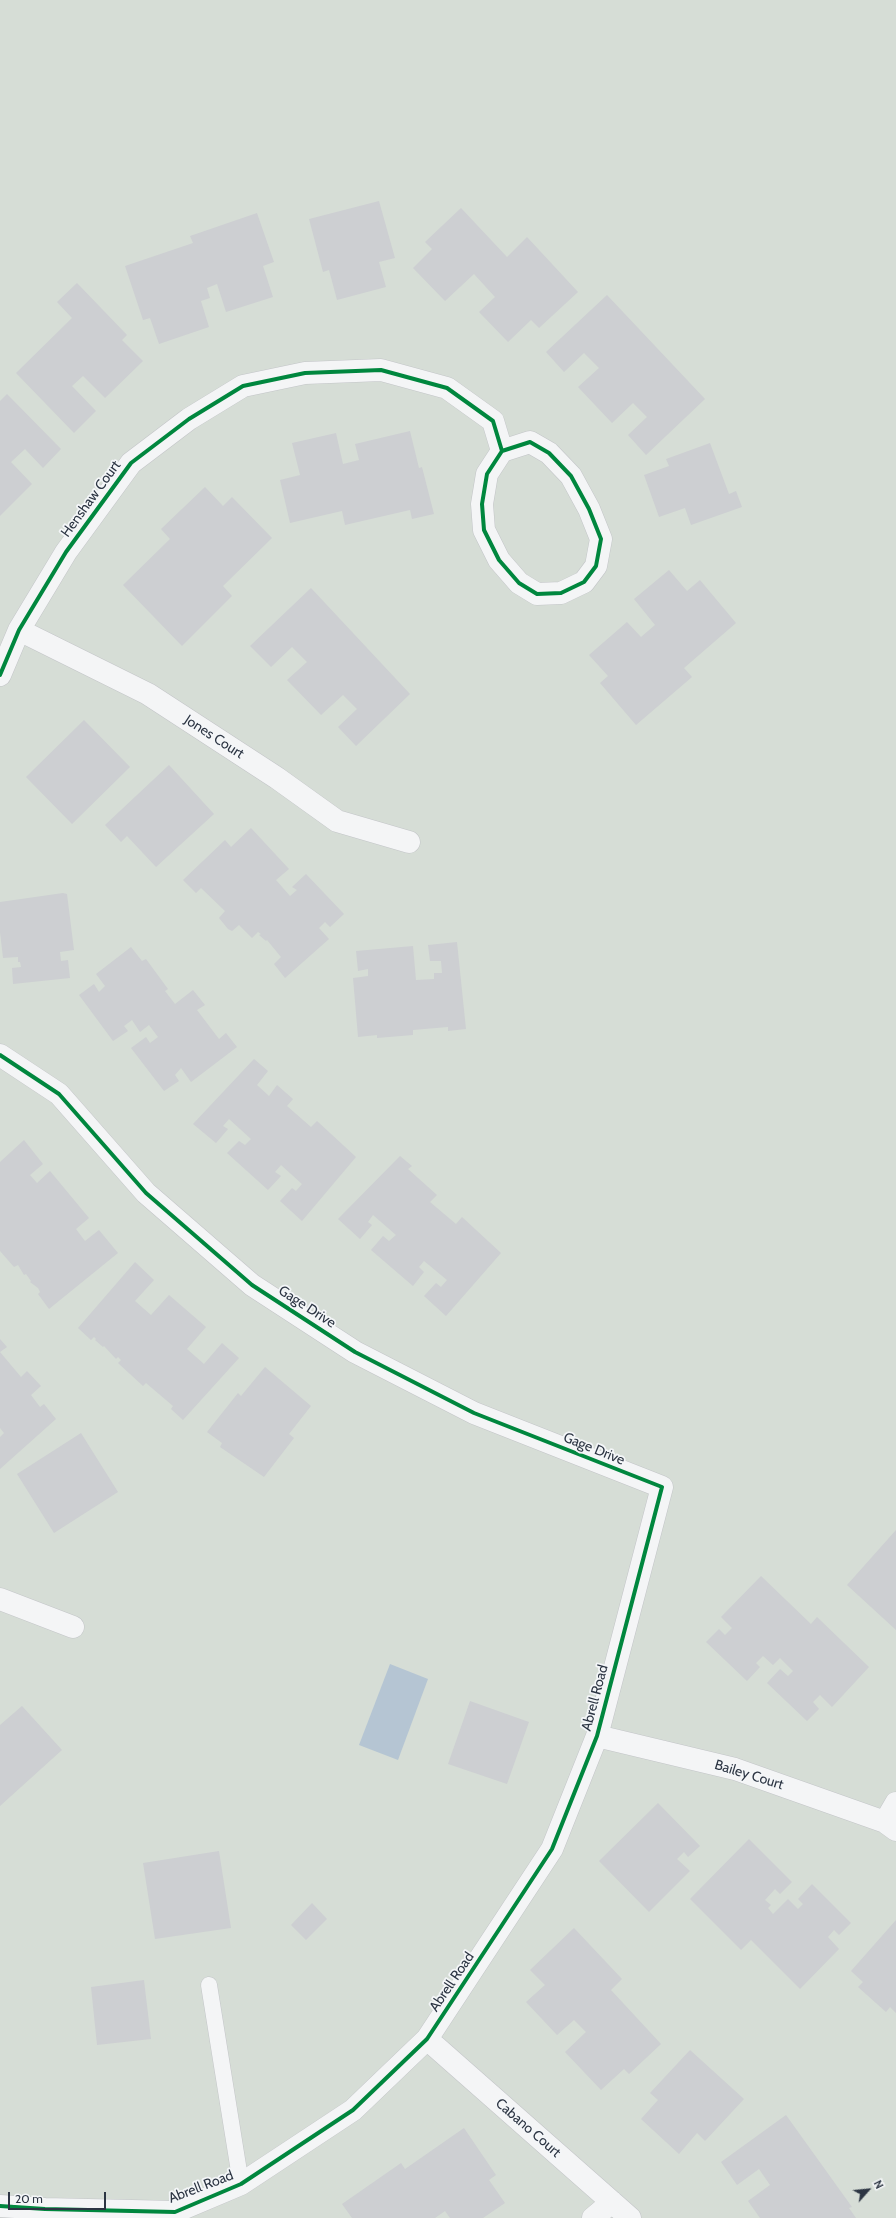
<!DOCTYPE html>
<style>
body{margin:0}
#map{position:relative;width:896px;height:2218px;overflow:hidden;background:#e5e7ea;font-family:Cabin,sans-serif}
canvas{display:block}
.north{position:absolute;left:848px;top:2170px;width:40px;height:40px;-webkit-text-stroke:3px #f4f6f8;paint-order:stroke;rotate:63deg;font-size:11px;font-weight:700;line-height:16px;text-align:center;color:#2c3543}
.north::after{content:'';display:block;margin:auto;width:14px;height:18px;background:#2c3543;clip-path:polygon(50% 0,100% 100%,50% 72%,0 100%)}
.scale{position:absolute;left:8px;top:2192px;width:98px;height:18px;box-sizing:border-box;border:2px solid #2c3543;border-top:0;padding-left:5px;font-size:12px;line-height:14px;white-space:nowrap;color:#2c3543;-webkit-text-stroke:3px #f4f6f8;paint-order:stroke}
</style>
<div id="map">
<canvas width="896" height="2218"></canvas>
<div class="north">N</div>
<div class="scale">20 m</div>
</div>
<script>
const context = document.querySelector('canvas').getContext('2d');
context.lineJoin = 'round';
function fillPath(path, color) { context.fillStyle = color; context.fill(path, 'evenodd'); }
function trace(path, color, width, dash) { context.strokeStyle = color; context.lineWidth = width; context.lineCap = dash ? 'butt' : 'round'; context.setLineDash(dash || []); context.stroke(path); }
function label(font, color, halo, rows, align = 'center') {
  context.font = font + ' Cabin,sans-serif'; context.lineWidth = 3.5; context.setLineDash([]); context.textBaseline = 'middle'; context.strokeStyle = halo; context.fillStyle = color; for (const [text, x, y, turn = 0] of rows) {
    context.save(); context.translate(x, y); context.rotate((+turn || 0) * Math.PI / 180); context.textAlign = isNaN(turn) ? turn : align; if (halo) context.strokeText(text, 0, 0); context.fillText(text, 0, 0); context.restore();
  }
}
fillPath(new Path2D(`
 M 0,0 L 896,0 L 896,2218 L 0,2218 Z`), '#d6ddd6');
fillPath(new Path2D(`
 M 390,1664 L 428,1679 L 398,1760 L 359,1745 Z`), '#b5c5d3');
fillPath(new Path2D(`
 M 379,201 L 395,258 L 379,262 L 386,287 L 337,300 L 329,270 L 323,272 L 309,219 Z
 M 461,208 L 507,257 L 527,237 L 578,292 L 539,328 L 531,320 L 508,342 L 479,312 L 495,297 L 474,274 L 445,301 L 413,268 L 432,249 L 425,242 Z
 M 257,213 L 274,262 L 263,266 L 273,297 L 226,312 L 217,284 L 207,288 L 210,298 L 201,301 L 209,327 L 159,344 L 150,318 L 143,320 L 125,266 L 193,243 L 190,236 Z
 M 77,283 L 127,335 L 122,340 L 143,361 L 105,398 L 83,376 L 72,386 L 96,411 L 74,433 L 16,373 L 72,318 L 57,302 Z
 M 607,295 L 705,399 L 646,455 L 628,435 L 647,417 L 633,403 L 612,423 L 578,387 L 599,368 L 584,353 L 564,372 L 546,352 Z
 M 7,394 L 61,449 L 43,468 L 25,449 L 11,462 L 32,484 L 0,516 L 0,401 Z
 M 410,431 L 419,468 L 422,467 L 434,514 L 412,519 L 410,510 L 345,525 L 342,511 L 290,523 L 280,480 L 300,475 L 292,443 L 336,433 L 343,464 L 359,460 L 355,444 Z
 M 710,443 L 729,494 L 736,491 L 742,507 L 691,525 L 685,508 L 659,517 L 644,475 L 669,466 L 666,459 Z
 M 205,487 L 223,506 L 232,497 L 272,538 L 223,586 L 232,596 L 182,646 L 123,585 L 170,539 L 161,529 Z
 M 669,570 L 687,591 L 700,580 L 736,623 L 684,668 L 692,677 L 636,725 L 600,683 L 608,676 L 589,655 L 627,622 L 641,637 L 655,625 L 634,599 Z
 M 311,588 L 410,694 L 356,746 L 338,727 L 357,709 L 343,695 L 321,715 L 287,680 L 307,662 L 292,647 L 271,667 L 250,646 Z
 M 84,720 L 130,767 L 72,824 L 26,777 Z
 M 169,765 L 214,814 L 156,867 L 127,836 L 121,842 L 105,825 Z
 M 251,828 L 289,869 L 276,880 L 290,896 L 297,890 L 292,887 L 306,874 L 344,914 L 330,927 L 325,922 L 319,928 L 329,939 L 285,978 L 274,964 L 281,957 L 267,940 L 266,941 L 259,935 L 261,934 L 258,932 L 252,938 L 239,925 L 232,931 L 228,929 L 219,918 L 225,911 L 201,888 L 196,893 L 183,880 L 225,840 L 231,847 Z
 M 63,893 L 67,894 L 74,950 L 60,952 L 61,961 L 68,960 L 70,978 L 13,984 L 12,968 L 21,967 L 20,962 L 18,962 L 18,957 L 3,958 L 0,932 L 0,902 Z
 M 457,942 L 466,1029 L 448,1031 L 448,1027 L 413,1030 L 413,1035 L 377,1038 L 377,1035 L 358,1037 L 353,978 L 368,976 L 368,969 L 358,971 L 356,951 L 413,946 L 416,980 L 434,979 L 434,973 L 442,973 L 441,961 L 430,961 L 428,945 Z
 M 131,947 L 142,961 L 146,959 L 168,989 L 165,991 L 175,1004 L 193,990 L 205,1005 L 197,1010 L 219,1039 L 226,1033 L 237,1047 L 191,1082 L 181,1068 L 175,1075 L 179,1081 L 164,1091 L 131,1048 L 146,1037 L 150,1043 L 158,1037 L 149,1025 L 140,1032 L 132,1020 L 124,1026 L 128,1031 L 113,1041 L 79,995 L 94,984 L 99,992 L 105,986 L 96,974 Z
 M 254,1059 L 268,1071 L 257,1085 L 269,1096 L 277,1085 L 293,1099 L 287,1106 L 311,1127 L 317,1121 L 356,1157 L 302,1221 L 280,1201 L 292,1188 L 296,1191 L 302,1184 L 281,1165 L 275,1172 L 281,1176 L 268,1190 L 227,1153 L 239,1141 L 245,1145 L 251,1139 L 229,1119 L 223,1126 L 228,1129 L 216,1143 L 193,1124 Z
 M 24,1140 L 43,1164 L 30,1175 L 37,1183 L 50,1171 L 89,1218 L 76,1229 L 85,1241 L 99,1230 L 118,1253 L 49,1309 L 38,1294 L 40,1292 L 38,1288 L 30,1282 L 31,1281 L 26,1274 L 24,1275 L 18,1265 L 14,1267 L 0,1251 L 0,1162 Z
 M 400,1156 L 412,1166 L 408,1169 L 437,1195 L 430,1202 L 456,1224 L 462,1217 L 501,1253 L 446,1316 L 424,1296 L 436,1283 L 441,1287 L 447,1280 L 424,1261 L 419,1267 L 424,1272 L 413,1286 L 371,1250 L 383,1236 L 389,1241 L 396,1235 L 373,1215 L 368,1222 L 372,1225 L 360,1239 L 338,1219 Z
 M 135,1262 L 154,1280 L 135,1301 L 151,1315 L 169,1295 L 206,1327 L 187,1349 L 204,1364 L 222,1343 L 239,1358 L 183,1420 L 171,1409 L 173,1406 L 146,1383 L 143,1386 L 118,1363 L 121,1360 L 118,1357 L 116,1359 L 104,1346 L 103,1347 L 95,1340 L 96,1339 L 94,1337 L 91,1340 L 78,1328 Z
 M 0,1339 L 7,1347 L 0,1352 L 21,1377 L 27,1371 L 41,1386 L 31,1395 L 40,1407 L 44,1404 L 56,1419 L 0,1469 L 0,1437 L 4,1433 L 0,1428 Z
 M 265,1367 L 311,1406 L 289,1434 L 294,1438 L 264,1477 L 220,1447 L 222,1443 L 207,1432 L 238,1393 L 241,1396 Z
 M 81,1433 L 118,1492 L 54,1533 L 17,1474 Z
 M 896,1530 L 896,1630 L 847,1585 Z
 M 761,1576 L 811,1624 L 817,1617 L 869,1667 L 832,1707 L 820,1695 L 813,1702 L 819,1709 L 807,1721 L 767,1683 L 780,1669 L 788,1676 L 793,1671 L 780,1658 L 773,1665 L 763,1656 L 756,1663 L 760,1667 L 747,1681 L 706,1642 L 719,1629 L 725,1635 L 732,1628 L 721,1617 Z
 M 470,1701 L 529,1722 L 507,1784 L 448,1764 Z
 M 22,1706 L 62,1750 L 0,1806 L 0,1725 Z
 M 658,1803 L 700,1846 L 688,1857 L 684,1852 L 677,1859 L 690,1871 L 649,1912 L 599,1861 Z
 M 749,1839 L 792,1882 L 780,1894 L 775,1889 L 765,1900 L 771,1905 L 768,1908 L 773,1914 L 788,1899 L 798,1909 L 803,1904 L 798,1899 L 812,1884 L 851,1923 L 839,1935 L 834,1930 L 828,1937 L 839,1949 L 800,1989 L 751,1940 L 741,1950 L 690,1899 Z
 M 219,1851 L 231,1928 L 155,1939 L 143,1863 Z
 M 312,1903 L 327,1919 L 306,1940 L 291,1925 Z
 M 896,1920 L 896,2013 L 890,2007 L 886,2012 L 858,1987 L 863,1982 L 851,1971 Z
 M 574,1928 L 622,1979 L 611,1990 L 661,2044 L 629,2074 L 624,2069 L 601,2090 L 565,2052 L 586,2032 L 574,2020 L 557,2035 L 526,2002 L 545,1985 L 530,1970 Z
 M 144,1980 L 151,2039 L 97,2045 L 91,1987 Z
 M 690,2050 L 744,2099 L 705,2141 L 697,2133 L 679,2154 L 641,2119 L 658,2100 L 650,2093 Z
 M 786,2115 L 852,2207 L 849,2208 L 856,2218 L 760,2218 L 748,2201 L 770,2185 L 759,2169 L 737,2185 L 721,2162 Z
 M 464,2128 L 496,2175 L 489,2180 L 505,2203 L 483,2218 L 450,2218 L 445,2211 L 435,2218 L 352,2218 L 342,2204 L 401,2163 L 405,2169 Z`), '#cdcfd2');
const lane = new Path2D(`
 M 209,1985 L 241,2184`);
const street = new Path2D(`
 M 19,630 L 148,694 L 277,778 L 337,821 L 409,842
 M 0,675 L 19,630 L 66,552 L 131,463 L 189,419 L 243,386 L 305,373 L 381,370 L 447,388 L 493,421 L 502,451 L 487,474 L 482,504 L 484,530 L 499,560 L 519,583 L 537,594 L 561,593 L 584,582 L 596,566 L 601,539 L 589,509 L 571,476 L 549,453 L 530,442 L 502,451
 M 0,1055 L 59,1094 L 146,1193 L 252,1285 L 355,1352 L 474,1413 L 662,1487 L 597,1736 L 552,1849 L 427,2039 L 353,2110 L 241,2184 L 175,2212 L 45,2209 L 0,2206
 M 0,1599 L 73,1627
 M 597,1736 L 735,1769 L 885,1822 L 896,1830
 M 885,1822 L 896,1803
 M 427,2039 L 630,2218
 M 593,2218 L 612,2202`);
trace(lane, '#c3c5c8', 17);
trace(street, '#c3c5c8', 23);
trace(lane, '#f4f5f6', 16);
trace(street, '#f4f5f6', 22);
trace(new Path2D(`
 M 0,675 L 19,630 L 66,552 L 131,463 L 189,419 L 243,386 L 305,373 L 381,370 L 447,388 L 493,421 L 502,451 L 487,474 L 482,504 L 484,530 L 499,560 L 519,583 L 537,594 L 561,593 L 584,582 L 596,566 L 601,539 L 589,509 L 571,476 L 549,453 L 530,442 L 502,451
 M 0,1055 L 59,1094 L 146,1193 L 252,1285 L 355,1352 L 474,1413 L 662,1487 L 597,1736 L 552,1849 L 427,2039 L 353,2110 L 241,2184 L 175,2212 L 45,2209 L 0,2206`), '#00873e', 4);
label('14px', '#2c3543', '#f4f6f8', [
 ["Henshaw Court",91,499,-54],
 ["Jones Court",214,737,33],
 ["Gage Drive",307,1307,33],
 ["Gage Drive",594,1449,22],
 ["Abrell Road",595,1698,-75],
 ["Bailey Court",749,1775,17],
 ["Abrell Road",452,1982,-56],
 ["Cabano Court",528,2128,41],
 ["Abrell Road",201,2187,-21]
]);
</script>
